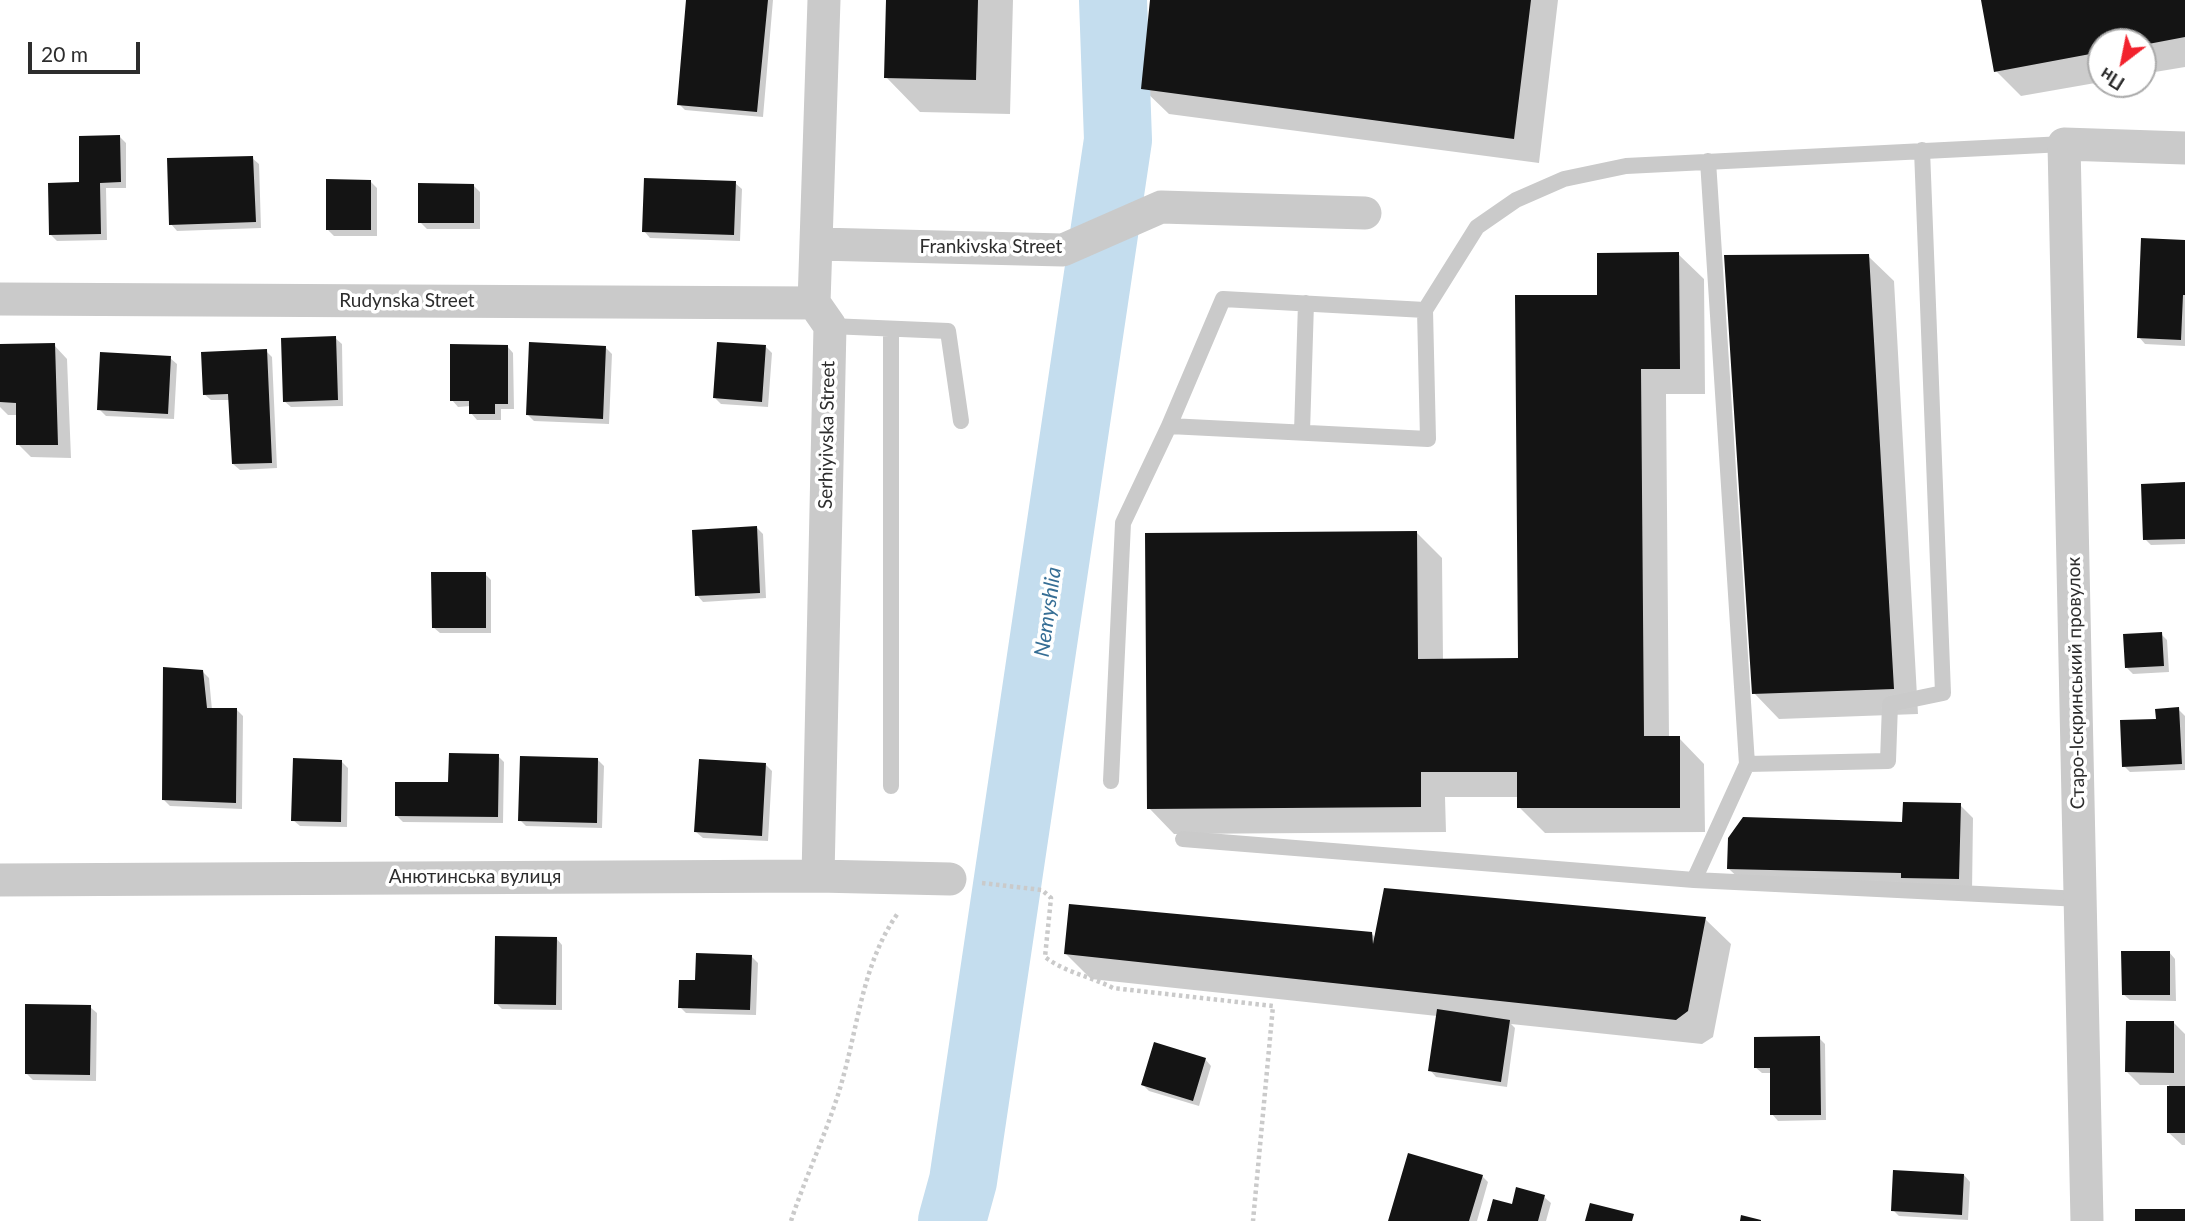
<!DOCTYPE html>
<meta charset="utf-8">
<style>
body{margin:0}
#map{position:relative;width:2185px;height:1221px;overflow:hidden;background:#fff;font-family:Lato,sans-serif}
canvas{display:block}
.north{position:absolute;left:2087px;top:28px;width:70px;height:70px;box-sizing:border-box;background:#fff;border:2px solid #ababab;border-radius:50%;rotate:212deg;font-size:19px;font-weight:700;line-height:28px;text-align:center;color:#2d2d2d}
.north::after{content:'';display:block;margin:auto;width:24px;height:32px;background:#f2222d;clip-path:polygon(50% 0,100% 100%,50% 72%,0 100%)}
.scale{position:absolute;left:28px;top:42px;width:112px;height:32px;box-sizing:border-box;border:4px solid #2d2d2d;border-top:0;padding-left:9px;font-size:21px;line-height:24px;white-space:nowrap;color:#2d2d2d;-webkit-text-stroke:5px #fff;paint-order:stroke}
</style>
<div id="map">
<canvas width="2185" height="1221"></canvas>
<div class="north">Пн</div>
<div class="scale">20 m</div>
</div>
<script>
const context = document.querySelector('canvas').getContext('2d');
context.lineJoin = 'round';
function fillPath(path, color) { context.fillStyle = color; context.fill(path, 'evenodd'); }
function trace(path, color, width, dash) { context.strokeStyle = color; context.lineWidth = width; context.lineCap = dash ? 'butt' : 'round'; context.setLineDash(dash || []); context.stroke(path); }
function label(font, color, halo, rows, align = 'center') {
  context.font = font + ' Lato,sans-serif'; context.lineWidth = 7; context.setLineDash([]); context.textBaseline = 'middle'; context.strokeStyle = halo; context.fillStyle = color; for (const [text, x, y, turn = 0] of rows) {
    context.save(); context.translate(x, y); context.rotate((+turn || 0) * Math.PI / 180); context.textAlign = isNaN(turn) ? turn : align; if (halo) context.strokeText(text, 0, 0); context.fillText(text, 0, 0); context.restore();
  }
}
fillPath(new Path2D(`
 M 688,0 L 773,0 L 763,117 L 685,110 L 679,104 Z
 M 888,0 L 1013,0 L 1010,114 L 920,112 L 886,77 Z
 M 1151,0 L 1558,0 L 1539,163 L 1169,114 L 1143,89 Z
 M 2185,0 L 2185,67 L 2143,74 L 2143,42 L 2101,42 L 2101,82 L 2021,96 L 1996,71 Z
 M 120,137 L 126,143 L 126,188 L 106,188 L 107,240 L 57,241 L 50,234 L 81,184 Z
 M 252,158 L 259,164 L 261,228 L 177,231 L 171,224 Z
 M 371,182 L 377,188 L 377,236 L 334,236 L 328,230 Z
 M 735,183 L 742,189 L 740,241 L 650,238 L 644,231 Z
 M 473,185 L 480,192 L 480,229 L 427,229 L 420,222 Z
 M 2185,242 L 2185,346 L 2145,344 L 2139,337 Z
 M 1678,254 L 1704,279 L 1705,394 L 1666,394 L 1669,738 L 1679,738 L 1704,764 L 1705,832 L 1545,833 L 1519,807 L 1519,797 L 1445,797 L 1446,832 L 1174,834 L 1149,808 L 1417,533 L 1442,558 L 1443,661 L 1520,660 L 1599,297 Z
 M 1868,256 L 1894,281 L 1918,714 L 1779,719 L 1754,693 Z
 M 335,338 L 342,344 L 343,406 L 291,407 L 284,401 Z
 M 54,345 L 67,359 L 71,458 L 31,457 L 18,444 L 18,415 L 8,415 L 0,407 L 0,346 Z
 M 507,346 L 513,353 L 514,409 L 501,409 L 501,420 L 477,420 L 471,413 L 471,406 L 458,407 L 452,400 Z
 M 605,347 L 612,354 L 609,424 L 534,421 L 528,415 Z
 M 766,347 L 772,353 L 768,407 L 721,404 L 715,398 Z
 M 266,351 L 272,357 L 277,468 L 240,470 L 233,464 L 230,400 L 211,400 L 204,394 Z
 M 170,358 L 177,364 L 174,419 L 106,416 L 99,409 Z
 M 2185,484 L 2185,544 L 2151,545 L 2145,539 Z
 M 757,528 L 763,534 L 766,598 L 703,602 L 697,595 Z
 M 485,574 L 491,580 L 491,633 L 440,633 L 433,627 Z
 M 2161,634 L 2167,640 L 2169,672 L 2133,674 L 2127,668 Z
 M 203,672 L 209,678 L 212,710 L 237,710 L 243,716 L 242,809 L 170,806 L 164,800 Z
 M 2178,709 L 2185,716 L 2185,770 L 2130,772 L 2124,766 L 2157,720 Z
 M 498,756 L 504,762 L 503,823 L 403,822 L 396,815 Z
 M 598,760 L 604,766 L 602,828 L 526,826 L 520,820 Z
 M 342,762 L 348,768 L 347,827 L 300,826 L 293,820 Z
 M 766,765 L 772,771 L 768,841 L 703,838 L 696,832 Z
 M 1960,805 L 1973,818 L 1972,892 L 1749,888 L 1729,869 L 1901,823 Z
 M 1705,919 L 1731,944 L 1713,1037 L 1702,1044 L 1511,1024 L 1515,1028 L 1507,1087 L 1436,1077 L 1430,1070 L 1437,1016 L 1091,979 L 1066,954 L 1371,933 L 1376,938 Z
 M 556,938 L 562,945 L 562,1010 L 502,1009 L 496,1003 Z
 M 2169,952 L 2175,959 L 2176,1001 L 2130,1000 L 2123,994 Z
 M 751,956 L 758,963 L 756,1015 L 686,1013 L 680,1007 Z
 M 90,1007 L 97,1013 L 96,1081 L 33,1080 L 26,1073 Z
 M 2174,1023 L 2185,1034 L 2185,1145 L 2182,1145 L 2168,1132 L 2169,1085 L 2140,1085 L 2127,1072 Z
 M 1819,1038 L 1825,1044 L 1826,1120 L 1778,1121 L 1772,1114 L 1772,1073 L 1762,1073 L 1755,1067 Z
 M 1205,1059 L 1211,1066 L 1199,1106 L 1149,1091 L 1143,1085 Z
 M 1964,1175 L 1970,1182 L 1968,1220 L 1899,1216 L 1893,1210 Z
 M 1482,1176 L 1488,1182 L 1477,1221 L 1390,1221 Z
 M 1544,1197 L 1551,1203 L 1546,1221 L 1489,1221 L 1513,1206 Z`), '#0003');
trace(new Path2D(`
 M 952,1221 L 963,1181 L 1118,140 L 1113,0`), '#c4ddee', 68);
fillPath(new Path2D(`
 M 686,0 L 768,0 L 757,112 L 677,105 Z
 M 886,0 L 978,0 L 976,80 L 884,78 Z
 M 1150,0 L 1531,0 L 1514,139 L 1141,89 Z
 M 1981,0 L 2185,0 L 2185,37 L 2143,45 L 2143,42 L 2101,42 L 2101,52 L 1994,72 Z
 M 120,135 L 121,182 L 100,183 L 101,234 L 49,235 L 48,183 L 79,182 L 79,136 Z
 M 253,156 L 256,222 L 169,225 L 167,158 Z
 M 644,178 L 736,181 L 734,235 L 642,232 Z
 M 326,179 L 371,180 L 371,230 L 326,230 Z
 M 418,183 L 474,184 L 474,223 L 418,223 Z
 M 2141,238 L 2185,240 L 2185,295 L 2183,295 L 2181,340 L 2137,338 Z
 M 1679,252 L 1680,369 L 1641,369 L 1644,736 L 1680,736 L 1680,808 L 1517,808 L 1517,772 L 1421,772 L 1421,807 L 1147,809 L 1145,533 L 1417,531 L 1418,659 L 1518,658 L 1515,295 L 1597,295 L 1597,253 Z
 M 1869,254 L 1894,689 L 1752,694 L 1724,255 Z
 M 336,336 L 338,400 L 283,402 L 281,338 Z
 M 529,342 L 606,346 L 603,419 L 526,415 Z
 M 717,342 L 766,345 L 762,402 L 713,398 Z
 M 55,343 L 58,445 L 16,445 L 16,403 L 0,402 L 0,344 Z
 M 450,344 L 508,345 L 508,404 L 495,404 L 495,414 L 469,414 L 469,401 L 450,401 Z
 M 267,349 L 272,463 L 232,464 L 228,394 L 203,395 L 201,352 Z
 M 100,352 L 171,356 L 168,414 L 97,410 Z
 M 2185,482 L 2185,539 L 2143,540 L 2141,484 Z
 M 757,526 L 760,593 L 695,596 L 692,530 Z
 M 431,572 L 486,572 L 486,628 L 432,628 Z
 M 2162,632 L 2164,666 L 2125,668 L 2123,634 Z
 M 163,667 L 203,670 L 207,708 L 237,708 L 236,803 L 162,800 Z
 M 2179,707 L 2182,764 L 2122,767 L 2120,720 L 2156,719 L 2155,709 Z
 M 449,753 L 499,754 L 498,817 L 395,816 L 395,782 L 448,782 Z
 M 520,756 L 598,758 L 597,823 L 518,821 Z
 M 293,758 L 342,760 L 341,822 L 291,821 Z
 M 699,759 L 766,763 L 762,836 L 694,832 Z
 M 1903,802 L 1961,803 L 1959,879 L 1901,878 L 1901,873 L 1727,869 L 1728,838 L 1743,817 L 1902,822 Z
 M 1384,888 L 1706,917 L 1688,1011 L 1676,1020 L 1064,954 L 1069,904 L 1372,932 L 1373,944 Z
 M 495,936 L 557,937 L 556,1005 L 494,1004 Z
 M 2121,951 L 2170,951 L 2170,995 L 2122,995 Z
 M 696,953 L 752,955 L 750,1010 L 678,1008 L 679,980 L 695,980 Z
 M 25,1004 L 91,1005 L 90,1075 L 25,1074 Z
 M 1437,1009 L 1510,1020 L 1501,1082 L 1428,1071 Z
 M 2126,1021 L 2174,1021 L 2174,1073 L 2125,1072 Z
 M 1820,1036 L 1821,1115 L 1770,1115 L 1770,1068 L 1754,1068 L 1754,1037 Z
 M 1154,1042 L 1206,1058 L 1193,1101 L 1141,1085 Z
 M 2167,1086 L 2185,1086 L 2185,1133 L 2167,1133 Z
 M 1408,1153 L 1483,1175 L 1469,1221 L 1388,1221 Z
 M 1893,1170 L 1964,1174 L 1962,1215 L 1891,1211 Z
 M 1516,1187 L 1545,1195 L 1538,1221 L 1487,1221 L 1493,1199 L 1512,1204 Z
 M 1590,1203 L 1634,1214 L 1632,1221 L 1585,1221 Z
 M 2135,1209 L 2185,1209 L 2185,1221 L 2135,1221 Z
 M 1741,1215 L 1761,1220 L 1761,1221 L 1740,1221 Z`), '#141414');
trace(new Path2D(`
 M 982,883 L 1042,890 L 1051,898 L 1045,957 C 1066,973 1090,976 1113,988 L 1273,1006 L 1253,1221
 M 791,1221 C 807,1172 831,1124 844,1074 C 859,1019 864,961 898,913`), '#cacaca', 4.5, [3.5, 3.5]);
trace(new Path2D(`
 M 830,326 L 948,331 L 961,421
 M 1169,426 L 1223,299 L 1425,310
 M 1302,432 L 1306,303
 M 1747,764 L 1888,761 L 1890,704 L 1943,693 L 1922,150
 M 1111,781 L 1123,523 L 1169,426 L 1428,439 L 1425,310 L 1477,227 L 1516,200 L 1564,179 L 1626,166 L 2064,144
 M 891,786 L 891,330
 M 1183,839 L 1694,880 L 2081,899
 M 1694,880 L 1747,764 L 1708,161`), '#cacaca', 16);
trace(new Path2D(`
 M 818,244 L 1063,250 L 1161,207 L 1365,213
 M 0,299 L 814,303
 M 818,876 L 830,326 L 814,303 L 824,0
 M 0,880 L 818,876 L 950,879
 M 2087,1221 L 2064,144 L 2185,148`), '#cacaca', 33);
label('19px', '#2d2d2d', '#fff', [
 ["Frankivska Street",991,247],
 ["Rudynska Street",407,301],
 ["Serhiyivska Street",827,435,-89],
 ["Старо-Іскринський провулок",2076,683,-91],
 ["Анютинська вулиця",475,877]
]);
label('italic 21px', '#366e95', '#fff', [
 ["Nemyshlia",1048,612,-82]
]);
</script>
